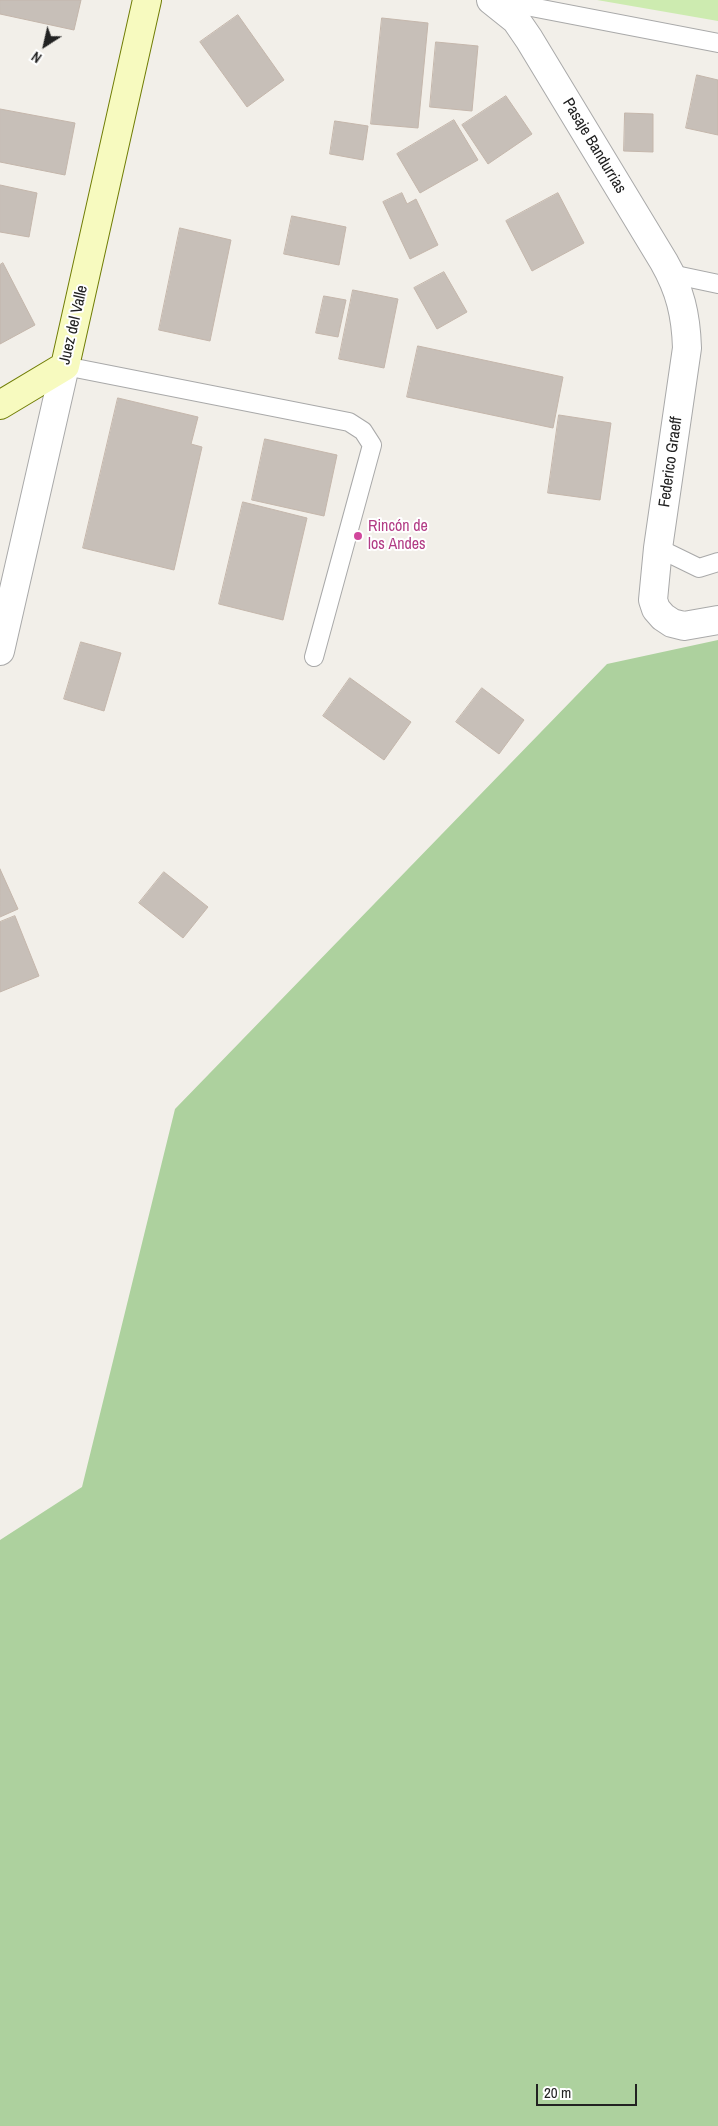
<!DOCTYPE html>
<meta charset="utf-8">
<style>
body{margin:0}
#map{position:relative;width:718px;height:2126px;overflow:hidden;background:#f2efe9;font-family:"Archivo Narrow",sans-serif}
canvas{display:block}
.north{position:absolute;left:20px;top:20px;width:50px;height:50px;-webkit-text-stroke:4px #fff;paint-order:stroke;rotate:215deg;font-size:14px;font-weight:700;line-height:20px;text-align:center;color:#222}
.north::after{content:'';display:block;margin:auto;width:18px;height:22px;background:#222;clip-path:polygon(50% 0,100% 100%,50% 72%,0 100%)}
.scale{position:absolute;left:536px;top:2084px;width:101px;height:22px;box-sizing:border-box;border:2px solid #222;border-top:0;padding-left:6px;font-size:15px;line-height:18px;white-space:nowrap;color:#222;-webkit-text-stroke:4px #fff;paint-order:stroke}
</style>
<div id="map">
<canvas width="718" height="2126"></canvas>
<div class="north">N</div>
<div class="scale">20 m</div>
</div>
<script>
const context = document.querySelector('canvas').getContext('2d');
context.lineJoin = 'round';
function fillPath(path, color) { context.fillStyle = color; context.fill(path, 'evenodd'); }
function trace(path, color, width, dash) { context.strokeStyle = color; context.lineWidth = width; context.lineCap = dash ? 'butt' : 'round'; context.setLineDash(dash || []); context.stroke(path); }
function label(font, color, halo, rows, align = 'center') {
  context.font = font + ' "Archivo Narrow",sans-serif'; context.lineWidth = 4; context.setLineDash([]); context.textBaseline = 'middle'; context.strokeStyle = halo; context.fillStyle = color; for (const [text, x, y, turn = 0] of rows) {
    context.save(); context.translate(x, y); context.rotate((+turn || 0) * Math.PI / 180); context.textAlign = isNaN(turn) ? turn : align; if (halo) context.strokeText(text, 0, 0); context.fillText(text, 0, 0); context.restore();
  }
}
fillPath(new Path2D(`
 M 597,0 L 718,0 L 718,21 Z`), '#cdebb0');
fillPath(new Path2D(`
 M 718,640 L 718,2126 L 0,2126 L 0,1540 L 82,1487 L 175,1109 L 607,664 Z`), '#add19e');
const building = new Path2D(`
 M 0,0 L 81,0 L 74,30 L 0,14 Z
 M 238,15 L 284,80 L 247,107 L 200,42 Z
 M 382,18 L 428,23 L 418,128 L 371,124 Z
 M 436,42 L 478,46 L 472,111 L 430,107 Z
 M 697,75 L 718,80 L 718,135 L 686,128 Z
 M 506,96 L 532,134 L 488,164 L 462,125 Z
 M 0,109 L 75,123 L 65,175 L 0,162 Z
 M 625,113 L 653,114 L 653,152 L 624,151 Z
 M 454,120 L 478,160 L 420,193 L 397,154 Z
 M 335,121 L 368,126 L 363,160 L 330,154 Z
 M 0,185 L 37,193 L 29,237 L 0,232 Z
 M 402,193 L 407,204 L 416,199 L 438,245 L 410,259 L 383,202 Z
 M 558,193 L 584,243 L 532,271 L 506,221 Z
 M 292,216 L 346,227 L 339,265 L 284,254 Z
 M 180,228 L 231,240 L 210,341 L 159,330 Z
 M 3,263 L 35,325 L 0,344 L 0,265 Z
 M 444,272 L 467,312 L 437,329 L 414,288 Z
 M 353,290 L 398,299 L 384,368 L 339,359 Z
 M 324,296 L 346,300 L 338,337 L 316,333 Z
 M 418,346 L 563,377 L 553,428 L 407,397 Z
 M 118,398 L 198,417 L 191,444 L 202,447 L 174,570 L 83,548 Z
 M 559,415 L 611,423 L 600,500 L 548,493 Z
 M 265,439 L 337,455 L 324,516 L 252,500 Z
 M 243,502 L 307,518 L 283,620 L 219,604 Z
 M 81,642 L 121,653 L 104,711 L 64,699 Z
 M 350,678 L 411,722 L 384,760 L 323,716 Z
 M 482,688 L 524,720 L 499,754 L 456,722 Z
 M 0,869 L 18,909 L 0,917 Z
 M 164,872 L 208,907 L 183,938 L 139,903 Z
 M 15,916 L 39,976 L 0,992 L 0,922 Z`);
fillPath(building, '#c7bfb8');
trace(building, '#c4b6ab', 1);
const lane = new Path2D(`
 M 495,0 L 718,43
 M 671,274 L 718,284
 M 65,366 L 349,422 L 363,431 L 372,445 L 314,657
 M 658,548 L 699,568 L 718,562`);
const street = new Path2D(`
 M 491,0 L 516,20 L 529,39 L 664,262 C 680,290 686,315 687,348 L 658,548 L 653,600 L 656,609 L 663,617 L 672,623 L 684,626 L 718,620
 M 0,651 L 65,366`);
const secondary = new Path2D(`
 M 0,405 L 65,366 L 147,0`);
trace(lane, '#a9a9a9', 20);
trace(street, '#a9a9a9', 30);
trace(secondary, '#707d05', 30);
trace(lane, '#fff', 18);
trace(street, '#fff', 28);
trace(secondary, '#f7fabf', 28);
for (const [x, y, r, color] of [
 [358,536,5,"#d1479c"]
]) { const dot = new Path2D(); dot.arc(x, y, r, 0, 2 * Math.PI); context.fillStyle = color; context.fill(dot); trace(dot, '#fff', 2); }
label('16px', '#222', '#fff', [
 ["Pasaje Bandurrias",594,146,59],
 ["Juez del Valle",74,325,-77],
 ["Federico Graeff",671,462,-82]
]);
label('16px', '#b23c85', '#fff', [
 ["Rincón de",368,527],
 ["los Andes",368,545]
], 'left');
</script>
